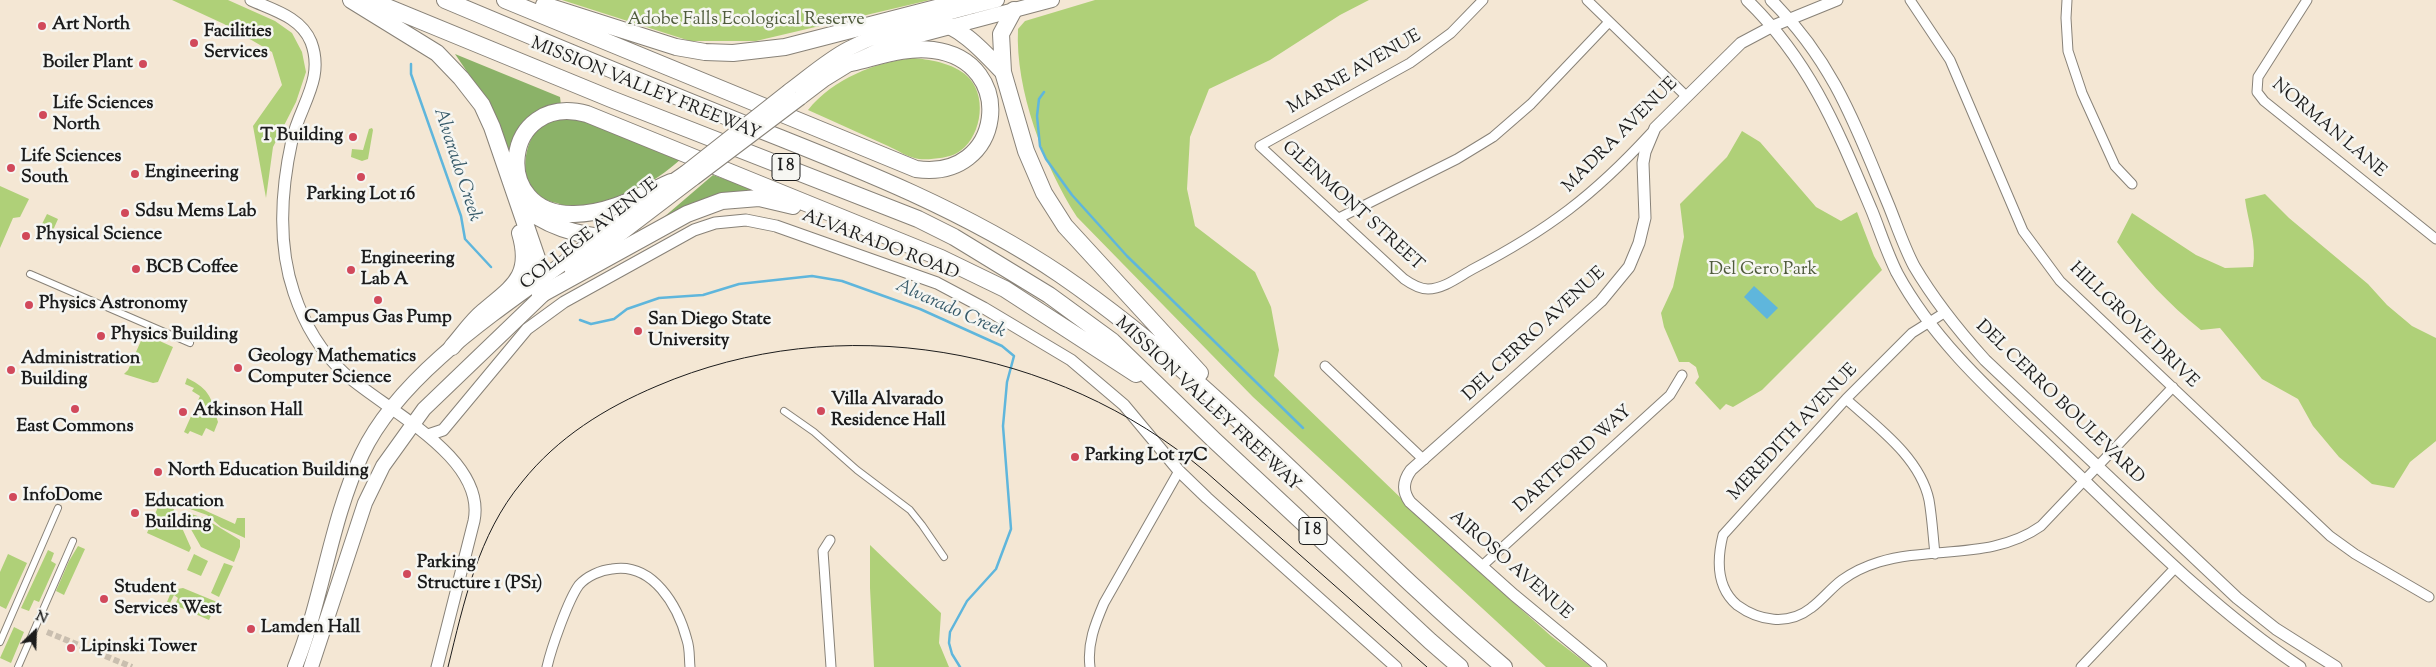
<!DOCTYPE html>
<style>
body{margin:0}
#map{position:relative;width:2436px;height:667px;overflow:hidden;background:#f4e7d4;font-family:"Sorts Mill Goudy",serif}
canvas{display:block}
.north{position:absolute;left:10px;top:607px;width:50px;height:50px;-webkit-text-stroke:4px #f6f6f2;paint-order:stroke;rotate:24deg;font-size:14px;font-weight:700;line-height:20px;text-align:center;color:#1c1c1c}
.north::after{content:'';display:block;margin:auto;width:18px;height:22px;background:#1c1c1c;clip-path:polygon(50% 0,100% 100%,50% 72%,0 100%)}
</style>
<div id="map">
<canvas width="2436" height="667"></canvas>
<div class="north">N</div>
</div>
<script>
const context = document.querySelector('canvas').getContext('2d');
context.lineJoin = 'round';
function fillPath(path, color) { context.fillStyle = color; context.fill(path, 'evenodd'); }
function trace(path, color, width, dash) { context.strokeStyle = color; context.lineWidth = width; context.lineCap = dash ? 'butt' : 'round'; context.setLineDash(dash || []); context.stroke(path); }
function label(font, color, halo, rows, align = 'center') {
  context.font = font + ' "Sorts Mill Goudy",serif'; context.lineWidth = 5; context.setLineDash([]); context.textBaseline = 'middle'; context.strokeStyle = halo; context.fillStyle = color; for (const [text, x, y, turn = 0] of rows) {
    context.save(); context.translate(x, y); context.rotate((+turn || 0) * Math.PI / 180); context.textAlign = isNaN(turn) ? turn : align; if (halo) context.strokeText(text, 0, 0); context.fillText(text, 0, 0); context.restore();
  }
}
fillPath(new Path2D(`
 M 172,0 L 228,0 L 275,21 L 292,33 L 302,52 L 306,72 L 296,102 L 273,147 L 266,198 L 253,126 L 282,85 L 272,52 L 224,24 Z
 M 562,0 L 930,0 L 756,41 L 690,41 Z
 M 1095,0 L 1369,0 L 1340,15 L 1270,60 L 1209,89 L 1190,137 L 1187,189 L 1195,226 L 1255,272 L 1271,307 L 1279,350 L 1274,376 L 1457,552 L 1551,636 L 1591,667 L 1546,667 L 1253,397 L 1077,217 C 1044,166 1015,89 1018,29 L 1025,21 Z
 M 914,58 C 933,60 957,64 970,79 C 988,100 980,140 957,153 C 949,158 929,160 919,159 C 909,158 897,150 888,146 C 861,134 835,122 808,110 C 833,79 875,62 914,58 Z
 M 372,128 L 373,130 L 368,159 L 362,161 L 351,157 L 352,149 L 363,150 L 369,129 Z
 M 1742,131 L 1760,142 L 1816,207 L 1841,221 L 1857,212 L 1874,256 L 1882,270 L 1762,390 L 1733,407 L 1726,404 L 1720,410 L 1695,383 L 1699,377 L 1696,367 L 1689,362 L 1679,362 L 1664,327 L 1661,313 L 1673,287 L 1684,237 L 1680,204 L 1727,157 Z
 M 0,186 L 29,199 L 20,217 L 13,218 L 0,248 Z
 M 2265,194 L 2289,218 L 2368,284 L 2387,305 L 2412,326 L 2436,338 L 2436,441 L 2410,462 L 2394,488 L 2372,484 L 2339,457 L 2313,426 L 2298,399 L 2262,379 L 2220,328 L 2201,330 C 2169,305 2141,274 2117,242 L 2132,213 L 2196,255 L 2225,268 L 2253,267 C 2257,244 2248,222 2245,199 Z
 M 47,214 L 58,219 L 50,237 L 38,232 Z
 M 144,334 L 173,347 L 158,382 L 153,383 L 124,374 L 128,370 Z
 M 187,378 C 211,390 211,398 218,422 L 214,432 L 206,428 L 202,436 L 190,431 L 188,434 L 184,432 L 200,396 L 192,391 L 194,388 L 185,384 Z
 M 163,495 L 170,501 L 191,548 L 189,552 L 147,533 Z
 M 171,495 L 235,524 L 237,518 L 245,518 L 245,538 L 221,527 L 207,515 L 176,504 Z
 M 188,513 L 204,518 L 240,540 L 240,547 L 234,562 L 201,547 L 184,517 Z
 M 870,545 L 941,613 L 939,643 L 949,667 L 874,667 L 870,588 Z
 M 78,546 L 85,549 L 64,595 L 56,591 L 69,561 Z
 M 48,550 L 54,553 L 51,561 L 56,564 L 39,602 L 34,600 L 29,611 L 21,608 Z
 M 8,554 L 27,563 L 6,609 L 0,606 L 0,572 Z
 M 194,554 L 208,561 L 201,576 L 187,570 Z
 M 224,563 L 233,566 L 219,597 L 211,593 Z
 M 183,588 L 217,602 L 209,620 L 175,605 L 178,598 L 174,595 L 170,603 L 167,602 L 172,590 Z
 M 14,627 L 24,632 L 11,663 L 0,658 Z`), '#afd078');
fillPath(new Path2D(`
 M 455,54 L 560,97 L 561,105 L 531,115 L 508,150 L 487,101 Z
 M 576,117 L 681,159 C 654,183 613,208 575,208 C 569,208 562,205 557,203 C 549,202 538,197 533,191 C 519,173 525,138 543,124 C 551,117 566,118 576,117 Z
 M 713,175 L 755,190 L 732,195 L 670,217 L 664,217 Z`), '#8bb268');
fillPath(new Path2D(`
 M 1754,286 L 1778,308 L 1767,319 L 1744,297 Z`), '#5fb6dc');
trace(new Path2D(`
 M 411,64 L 411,74 L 461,216 L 465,239 L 491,267
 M 1044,92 L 1039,99 L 1037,116 L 1040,146 L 1046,159 L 1072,195 L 1127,256 L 1303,428
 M 580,320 L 591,324 L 614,319 L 627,309 L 659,298 L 703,295 L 739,284 L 812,276 L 842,281 L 920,309 L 1002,346 L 1014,356 L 1007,382 L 1003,426 L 1011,529 L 996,569 L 967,601 L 950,632 L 949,643 L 952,654 L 960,667`), '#5fb6dc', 2.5);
trace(new Path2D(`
 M 47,632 L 132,667`), '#c9beaf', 6, [6, 3]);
const pedestrian = new Path2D(`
 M 30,274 L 190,343
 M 784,411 L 814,432 L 857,470 L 910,510 L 922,525 L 944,557
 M 0,642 L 58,508
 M 18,667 L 73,541`);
const minor = new Path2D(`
 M 1483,0 L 1451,33 L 1410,63 L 1260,146 L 1404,279 C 1411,284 1419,289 1428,289 C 1444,289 1460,276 1473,269 C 1548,230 1594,195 1651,133
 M 1587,0 L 1686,96
 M 1910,0 L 1950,60 L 2023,231 L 2060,281 L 2330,536 L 2355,554 L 2429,597
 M 2067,0 L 2066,18 L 2068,51 L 2082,93 L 2115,166 L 2132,184
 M 2307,0 L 2258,77 L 2257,92 L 2264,101 L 2436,239
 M 1339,218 L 1457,159 L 1493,137 L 1531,104 L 1609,22
 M 1944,313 L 1912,333 L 1846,399 L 1723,535 C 1717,559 1716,587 1737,605 C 1759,621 1788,626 1811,608 C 1822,600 1831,588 1842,580 C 1853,572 1866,566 1879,562 C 1933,546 1993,560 2041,526 L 2173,387
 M 1325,366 L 1424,460
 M 1846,399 C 1876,426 1920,457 1929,500 C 1932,517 1933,536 1935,554
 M 830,540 L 823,551 L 831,667
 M 1482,566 L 1670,395 L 1682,375
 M 547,667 C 551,649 568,600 579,585 C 587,576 601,570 612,569 C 653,562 678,606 687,640 C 690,649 689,658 690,667
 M 1090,667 C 1087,644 1095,624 1104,603 L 1179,471
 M 2081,667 L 2176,567`);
const tertiary = new Path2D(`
 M 251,0 C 273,10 301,17 311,42 C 325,79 300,105 292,140 C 281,190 277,243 294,293 C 304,323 320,351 344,373 C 385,410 487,457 474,521 L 437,667
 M 1747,0 C 1811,62 1838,131 1872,211 C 1880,231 1887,253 1897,273 C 1937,347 2004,403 2064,461 C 2139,533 2213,609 2300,667
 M 1771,0 C 1834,62 1856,127 1889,206 C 1897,226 1904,247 1914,266 C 1934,300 1958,330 1985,360 L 2237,598 L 2276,629 L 2336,667
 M 428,435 L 443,430 L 527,329 L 564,302 L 694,230 L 715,223 L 746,220 L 776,226 L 937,283 L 984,308 L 1071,360 L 1124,405 L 1179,471 L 1207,498 L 1396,667
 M 1601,667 L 1514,595 L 1410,502 C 1402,491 1403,481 1411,470 L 1601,301 L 1629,267 L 1639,243 L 1645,218 L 1643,163 L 1645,152 L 1655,128 L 1741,43 L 1773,26 L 1837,0`);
const primary = new Path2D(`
 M 789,91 C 808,77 827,60 848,49 C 895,25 947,13 997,0
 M 800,98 L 825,79 L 851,63 L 901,40 L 1052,0
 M 572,271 L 694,178
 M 295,667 C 323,598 330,522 362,454 C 400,374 499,310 569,259 C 608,230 645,200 685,173
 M 311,667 L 365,503 L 383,466 L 424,409 L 549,289`);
const motorway = new Path2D(`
 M 351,0 L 437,53 L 461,78 L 482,105 L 492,127 L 537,258 L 537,268 L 533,286
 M 370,0 L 611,99 L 918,219 L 954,237 L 1049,295 L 1112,341 L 1214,440 L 1430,641 L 1460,667
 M 445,0 C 545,42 645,84 745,124 C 854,167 963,209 1061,275 C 1224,387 1353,540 1504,667
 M 505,0 L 916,169 C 1004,182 1019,61 933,50 C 906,46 878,57 851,63
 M 544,5 L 676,47 L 705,52 L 733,53 L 785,47 L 967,0
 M 1014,10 L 1001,34 L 1003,72 L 1026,151 L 1044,193 L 1065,226 L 1200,373
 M 929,19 C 960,25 982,50 1003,72
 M 671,182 C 640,196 608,214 574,214 C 489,216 502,91 587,114 L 941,258 L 1005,289 L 1136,374
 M 518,202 C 544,227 578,235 614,239
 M 540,295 L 687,214 L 722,201 L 759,198 L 793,206
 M 452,347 C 462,336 471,322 483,312 C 512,287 533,277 520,233`);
trace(pedestrian, '#888278', 8);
trace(minor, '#888278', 11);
trace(tertiary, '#888278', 13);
trace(primary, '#888278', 16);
trace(motorway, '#888278', 18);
trace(pedestrian, '#fff', 6);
trace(minor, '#fff', 9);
trace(tertiary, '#fff', 11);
trace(primary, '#fff', 14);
trace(motorway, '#fff', 16);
trace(new Path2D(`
 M 448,667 C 464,602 478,535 522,482 C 558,437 605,408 657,386 C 839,308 1055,346 1206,472 L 1427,667`), '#1c1c1c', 1);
const primaryBridge = new Path2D(`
 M 685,173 L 789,91
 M 694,178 L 800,98`);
trace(primaryBridge, '#888278', 16, []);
trace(primaryBridge, '#fff', 14);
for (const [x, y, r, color] of [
 [42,26,5,"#d1495b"],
 [194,43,5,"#d1495b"],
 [143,64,5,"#d1495b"],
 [43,115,5,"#d1495b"],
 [353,137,5,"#d1495b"],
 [11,168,5,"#d1495b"],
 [135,174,5,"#d1495b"],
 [361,177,5,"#d1495b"],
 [125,213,5,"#d1495b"],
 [26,236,5,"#d1495b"],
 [136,269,5,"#d1495b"],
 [351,270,5,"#d1495b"],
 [378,300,5,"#d1495b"],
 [29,305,5,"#d1495b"],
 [638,331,5,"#d1495b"],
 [101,336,5,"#d1495b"],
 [238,368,5,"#d1495b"],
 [11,370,5,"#d1495b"],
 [75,409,5,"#d1495b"],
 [821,411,5,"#d1495b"],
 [183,412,5,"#d1495b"],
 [1075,457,5,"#d1495b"],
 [158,472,5,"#d1495b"],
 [13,497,5,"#d1495b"],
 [135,513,5,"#d1495b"],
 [407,574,5,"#d1495b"],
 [104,599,5,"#d1495b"],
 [251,629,5,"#d1495b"],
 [71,648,5,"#d1495b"]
]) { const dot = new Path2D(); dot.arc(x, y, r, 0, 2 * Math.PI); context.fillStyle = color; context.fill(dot); trace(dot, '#f6f6f2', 2); }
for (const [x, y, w] of [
 [786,167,28],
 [1313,531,28]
]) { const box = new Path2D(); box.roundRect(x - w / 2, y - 13.5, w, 27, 4); context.fillStyle = '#f6f6f2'; context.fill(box); trace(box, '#1c1c1c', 1); }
label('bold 16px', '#1c1c1c', null, [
 ["I 8",786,167],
 ["I 8",1313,531]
]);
label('18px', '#4f5b3c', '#f6f6f2', [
 ["Adobe Falls Ecological Reserve",746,21],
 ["Del Cero Park",1763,271]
]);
label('bold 18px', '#1c1c1c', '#f6f6f2', [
 ["Art North",52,26],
 ["Facilities",204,33],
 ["Services",204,54],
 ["Boiler Plant",133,64,"right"],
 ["Life Sciences",53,105],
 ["North",53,126],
 ["T Building",343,137,"right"],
 ["Life Sciences",21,158],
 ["South",21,179],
 ["Engineering",145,174],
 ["Parking Lot 16",361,196,"center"],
 ["Sdsu Mems Lab",135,213],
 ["Physical Science",36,236],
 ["Engineering",361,260],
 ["Lab A",361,281],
 ["BCB Coffee",146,269],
 ["Physics Astronomy",39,305],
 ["Campus Gas Pump",378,319,"center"],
 ["San Diego State",648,321],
 ["University",648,342],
 ["Physics Building",111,336],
 ["Geology Mathematics",248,358],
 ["Computer Science",248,379],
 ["Administration",21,360],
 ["Building",21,381],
 ["Villa Alvarado",831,401],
 ["Residence Hall",831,422],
 ["Atkinson Hall",193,412],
 ["East Commons",75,428,"center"],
 ["Parking Lot 17C",1085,457],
 ["North Education Building",168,472],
 ["InfoDome",23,497],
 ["Education",145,503],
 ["Building",145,524],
 ["Parking",417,564],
 ["Structure 1 (PS1)",417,585],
 ["Student",114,589],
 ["Services West",114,610],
 ["Lamden Hall",261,629],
 ["Lipinski Tower",81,648]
], 'left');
label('18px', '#1c1c1c', '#f6f6f2', [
 ["MARNE AVENUE",1355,73,-30],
 ["MISSION VALLEY FREEWAY",645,90,22],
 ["NORMAN LANE",2328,129,40],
 ["MADRA AVENUE",1621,136,-45],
 ["GLENMONT STREET",1352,207,42],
 ["COLLEGE AVENUE",590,235,-38],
 ["ALVARADO ROAD",880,246,21],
 ["HILLGROVE DRIVE",2133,326,44],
 ["DEL CERRO AVENUE",1535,335,-43],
 ["DEL CERRO BOULEVARD",2059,403,44],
 ["MISSION VALLEY FREEWAY",1207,405,43],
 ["MEREDITH AVENUE",1794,433,-47],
 ["DARTFORD WAY",1574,460,-42],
 ["AIROSO AVENUE",1510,566,41]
]);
label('italic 19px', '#375a69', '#f6f6f2', [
 ["Alvarado Creek",456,165,72],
 ["Alvarado Creek",950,310,24]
]);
</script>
